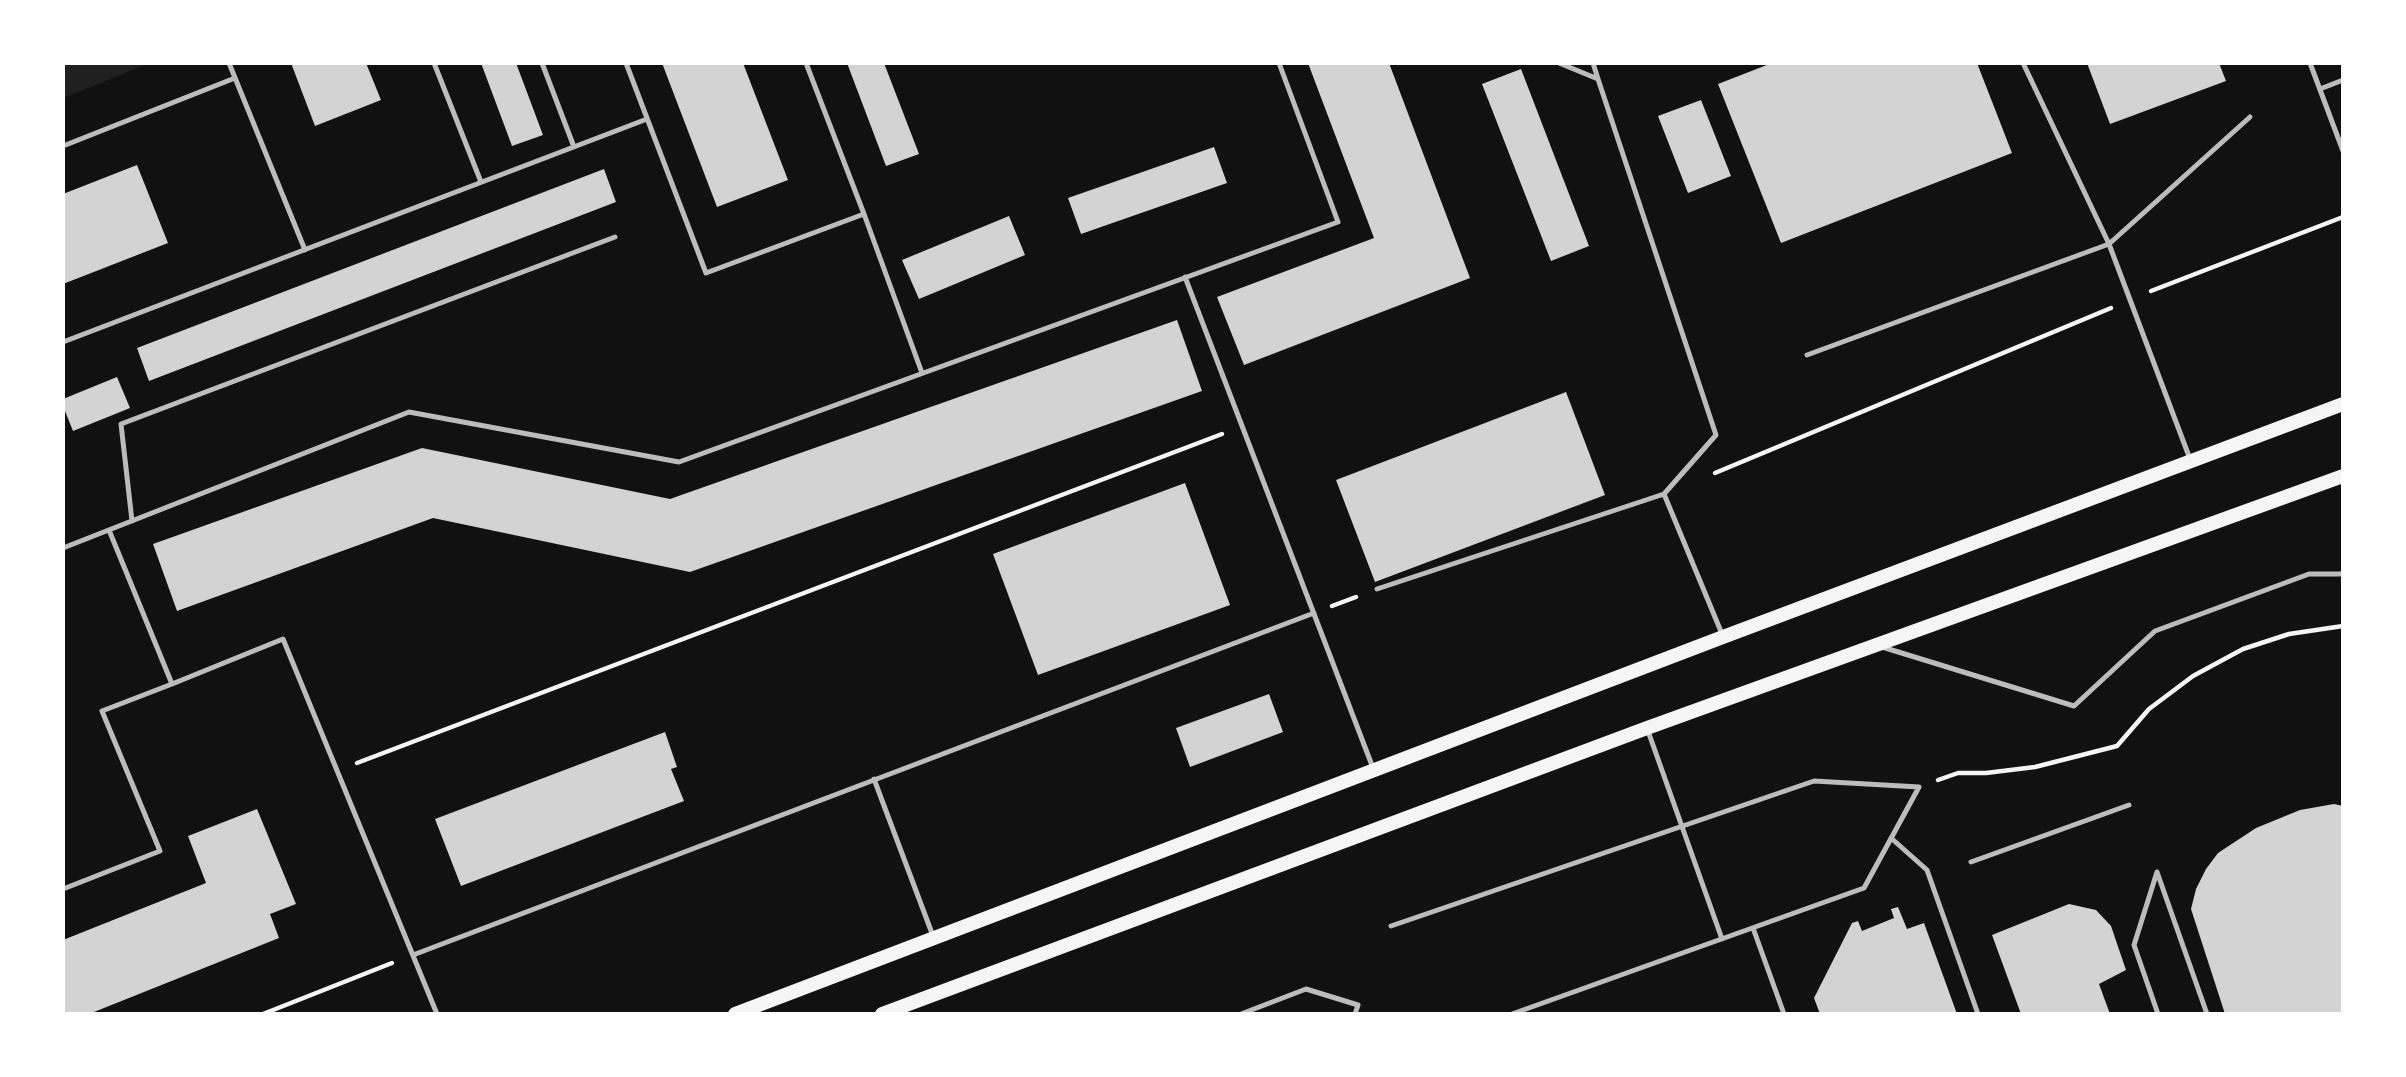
<!DOCTYPE html>
<style>
body{margin:0}
#map{position:relative;width:2406px;height:1077px;overflow:hidden;background:#111;font-family:"IBM Plex Sans",sans-serif}
canvas{display:block}
.frame{position:absolute;inset:0;border:65px solid #fff;pointer-events:none}
</style>
<div id="map">
<canvas width="2406" height="1077"></canvas>
<div class="frame"></div>
</div>
<script>
const context = document.querySelector('canvas').getContext('2d');
context.lineJoin = 'round';
function fillPath(path, color) { context.fillStyle = color; context.fill(path, 'evenodd'); }
function trace(path, color, width, dash) { context.strokeStyle = color; context.lineWidth = width; context.lineCap = dash ? 'butt' : 'round'; context.setLineDash(dash || []); context.stroke(path); }
fillPath(new Path2D(`
 M 63,63 L 150,63 L 63,98 Z`), '#202020');
fillPath(new Path2D(`
 M 291,63 L 366,63 L 381,100 L 315,126 Z
 M 481,63 L 516,63 L 543,135 L 512,146 Z
 M 662,63 L 743,63 L 788,180 L 717,207 Z
 M 847,63 L 884,63 L 919,154 L 886,166 Z
 M 1308,63 L 1389,63 L 1470,278 L 1244,365 L 1217,297 L 1374,238 Z
 M 1772,63 L 1977,63 L 2012,153 L 1781,243 L 1718,84 Z
 M 2087,63 L 2219,63 L 2226,81 L 2110,124 Z
 M 1521,69 L 1589,246 L 1551,261 L 1482,84 Z
 M 1701,100 L 1731,176 L 1688,193 L 1658,116 Z
 M 1214,147 L 1227,183 L 1081,234 L 1068,198 Z
 M 137,165 L 168,243 L 63,284 L 63,194 Z
 M 604,169 L 616,202 L 149,381 L 137,348 Z
 M 1009,216 L 1025,255 L 919,299 L 902,260 Z
 M 1177,320 L 1202,391 L 690,572 L 433,518 L 177,611 L 153,544 L 422,448 L 670,499 Z
 M 117,377 L 130,408 L 73,431 L 63,406 L 63,399 Z
 M 1566,392 L 1605,495 L 1375,582 L 1336,480 Z
 M 1185,483 L 1230,605 L 1038,675 L 993,554 Z
 M 1269,694 L 1283,732 L 1190,767 L 1176,728 Z
 M 665,732 L 677,767 L 671,769 L 684,801 L 461,886 L 435,819 Z
 M 2334,804 L 2343,806 L 2343,1014 L 2225,1014 L 2191,909 L 2196,889 L 2206,869 L 2218,853 L 2256,828 L 2300,810 Z
 M 257,809 L 296,904 L 270,914 L 279,938 L 89,1014 L 63,1014 L 63,940 L 206,883 L 188,836 Z
 M 2069,904 L 2096,910 L 2111,926 L 2126,970 L 2099,984 L 2110,1014 L 2021,1014 L 1992,935 Z
 M 1898,907 L 1907,929 L 1924,923 L 1957,1014 L 1820,1014 L 1814,998 L 1852,923 L 1858,921 L 1862,931 L 1894,918 L 1891,909 Z`), '#d3d3d3');
trace(new Path2D(`
 M 2151,291 L 2343,217
 M 1715,473 L 2111,308
 M 1332,606 L 1356,597
 M 357,763 L 1222,434
 M 1938,780 L 1958,773 L 1986,773 L 2035,767 L 2117,746 L 2149,709 L 2193,676 L 2243,649 L 2289,634 L 2343,626
 M 263,1014 L 392,963`), '#f5f5f5', 4.5);
trace(new Path2D(`
 M 229,63 L 305,250
 M 434,63 L 481,182
 M 542,63 L 574,147
 M 626,63 L 706,273 L 864,214 L 806,63
 M 1559,63 L 1598,79 L 1716,435 L 1664,494 L 1722,634
 M 1593,63 L 1598,79
 M 2023,63 L 2109,244 L 2190,459
 M 2310,63 L 2343,151
 M 2320,89 L 2343,80
 M 63,146 L 235,78
 M 864,214 L 922,373
 M 1185,277 L 1373,768
 M 63,342 L 647,119
 M 1807,355 L 2109,244 L 2250,117
 M 132,521 L 121,424 L 615,237
 M 109,530 L 172,684 L 283,639 L 437,1014
 M 63,548 L 409,412 L 679,462 L 1338,222 L 1279,63
 M 1377,589 L 1664,494
 M 1882,647 L 2074,706 L 2155,631 L 2309,574 L 2343,574
 M 1648,731 L 1722,939
 M 874,779 L 933,936
 M 1891,838 L 1927,870 L 1978,1014
 M 1971,862 L 2129,805
 M 63,889 L 160,851 L 102,711 L 172,684
 M 1391,926 L 1814,781 L 1919,787 L 1864,888 L 1512,1014
 M 1753,928 L 1784,1014
 M 413,955 L 1314,613
 M 1241,1014 L 1306,989 L 1358,1005 L 1355,1014
 M 2158,1014 L 2134,945 L 2157,872 L 2207,1014`), '#bcbcbc', 5);
trace(new Path2D(`
 M 735,1014 L 1723,637 L 2343,404
 M 882,1014 L 1647,728 L 2343,476`), '#f5f5f5', 14);
</script>
